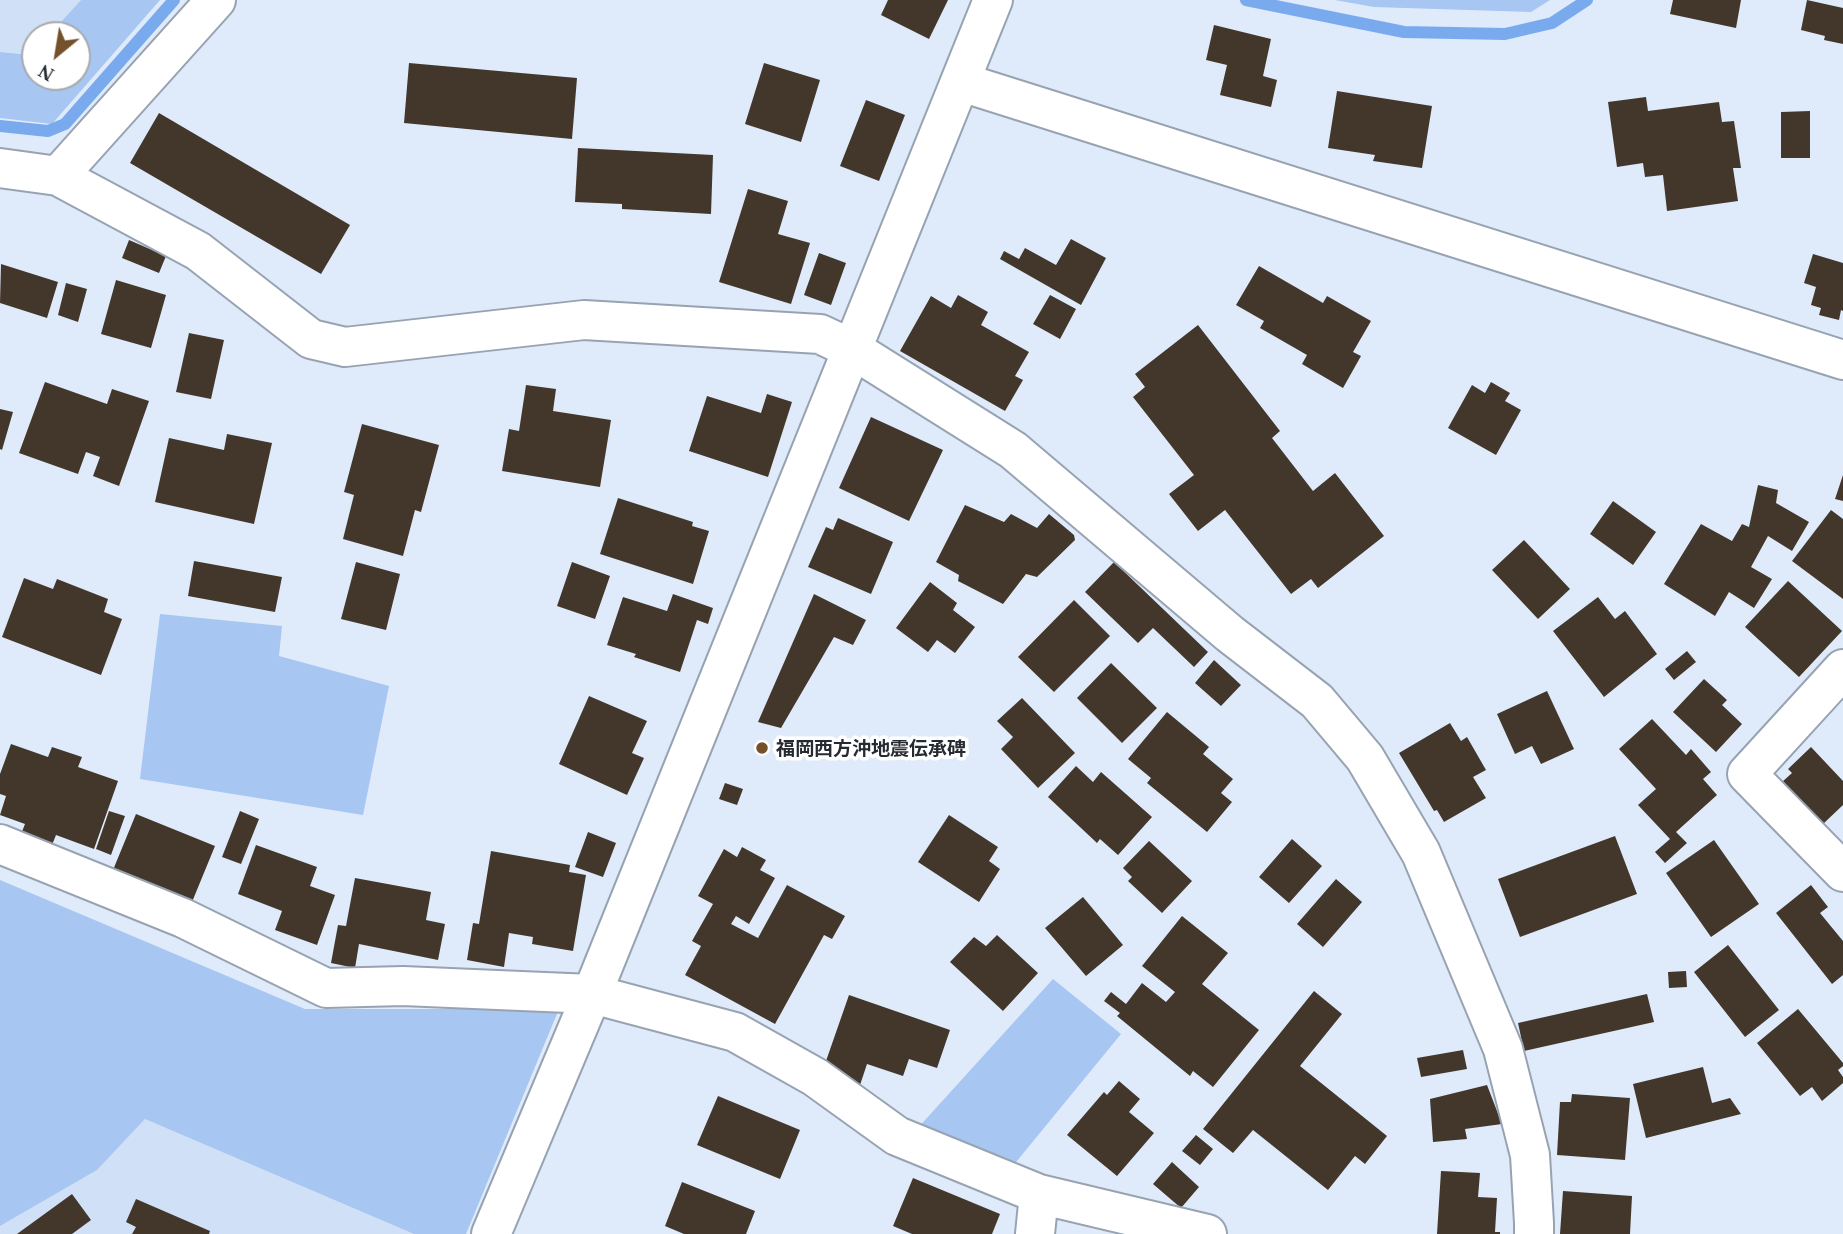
<!DOCTYPE html>
<meta charset="utf-8">
<style>
body{margin:0}
#map{position:relative;width:1843px;height:1234px;overflow:hidden;background:#dfebfb;font-family:Georgia,serif}
canvas{display:block}
.north{position:absolute;left:21px;top:21px;width:70px;height:70px;box-sizing:border-box;background:#fff;border:2px solid #a8aaad;border-radius:50%;rotate:210deg;font-size:19px;font-weight:700;line-height:28px;text-align:center;color:#262b31}
.north::after{content:'';display:block;margin:auto;width:24px;height:32px;background:#75512b;clip-path:polygon(50% 0,100% 100%,50% 72%,0 100%)}
</style>
<div id="map">
<canvas width="1843" height="1234"></canvas>
<div class="north">N</div>
</div>
<script>
const context = document.querySelector('canvas').getContext('2d');
context.lineJoin = 'round';
function fillPath(path, color) { context.fillStyle = color; context.fill(path, 'evenodd'); }
function trace(path, color, width, dash) { context.strokeStyle = color; context.lineWidth = width; context.lineCap = dash ? 'butt' : 'round'; context.setLineDash(dash || []); context.stroke(path); }
function label(font, color, halo, rows, align = 'center') {
  context.font = font + ' Georgia,"Noto Sans JP",serif'; context.lineWidth = 7; context.setLineDash([]); context.textBaseline = 'middle'; context.strokeStyle = halo; context.fillStyle = color; for (const [text, x, y, turn = 0] of rows) {
    context.save(); context.translate(x, y); context.rotate((+turn || 0) * Math.PI / 180); context.textAlign = isNaN(turn) ? turn : align; if (halo) context.strokeText(text, 0, 0); context.fillText(text, 0, 0); context.restore();
  }
}
fillPath(new Path2D(`
 M 0,0 L 81,0 L 49,35 L 35,35 L 35,50 L 30,55 L 0,52 Z
 M 145,1119 L 414,1234 L 0,1234 L 0,1226 L 97,1170 Z`), '#d0e0f6');
fillPath(new Path2D(`
 M 81,0 L 160,0 L 52,124 L 0,118 L 0,52 L 30,55 L 35,50 L 35,77 L 77,77 L 77,35 L 49,35 Z
 M 1335,0 L 1550,0 L 1531,12 L 1374,7 Z
 M 160,614 L 282,626 L 279,656 L 389,686 L 363,815 L 140,779 Z
 M 0,880 L 305,1009 L 559,1009 L 466,1234 L 414,1234 L 145,1119 L 97,1170 L 0,1226 Z
 M 1053,979 L 1121,1034 L 1012,1167 L 916,1130 Z`), '#a7c6f1');
trace(new Path2D(`
 M 1246,0 L 1404,32 L 1505,34 L 1552,23 L 1587,0
 M 0,126 L 48,131 L 65,124 L 174,0`), '#7aaaee', 12);
fillPath(new Path2D(`
 M 888,0 L 948,0 L 929,39 L 881,15 Z
 M 1673,0 L 1741,0 L 1736,28 L 1670,14 Z
 M 1807,0 L 1843,8 L 1843,44 L 1824,40 L 1825,36 L 1801,30 Z
 M 1214,25 L 1271,39 L 1263,76 L 1277,80 L 1271,107 L 1220,95 L 1227,65 L 1206,60 Z
 M 409,63 L 577,78 L 572,139 L 404,123 Z
 M 764,63 L 820,80 L 801,142 L 745,124 Z
 M 1337,91 L 1432,106 L 1422,168 L 1373,161 L 1375,155 L 1328,148 Z
 M 1646,97 L 1648,111 L 1719,102 L 1722,122 L 1734,121 L 1741,168 L 1733,168 L 1738,201 L 1667,211 L 1663,175 L 1645,177 L 1643,163 L 1617,167 L 1608,102 Z
 M 866,100 L 905,115 L 879,181 L 840,166 Z
 M 1810,111 L 1810,158 L 1781,158 L 1781,112 Z
 M 159,113 L 350,225 L 321,274 L 130,163 Z
 M 578,148 L 713,155 L 711,214 L 622,209 L 622,204 L 575,202 Z
 M 748,189 L 788,201 L 778,234 L 810,243 L 791,304 L 719,282 Z
 M 1071,239 L 1106,258 L 1081,305 L 1000,259 L 1004,251 L 1019,259 L 1025,248 L 1056,265 Z
 M 129,240 L 166,256 L 159,273 L 122,258 Z
 M 819,253 L 846,263 L 831,305 L 804,295 Z
 M 1813,254 L 1843,263 L 1843,311 L 1841,310 L 1839,320 L 1819,315 L 1821,308 L 1811,305 L 1816,287 L 1804,283 Z
 M 1,264 L 58,282 L 47,318 L 0,303 Z
 M 1259,266 L 1323,303 L 1327,296 L 1371,321 L 1353,352 L 1361,356 L 1343,388 L 1302,364 L 1307,355 L 1260,328 L 1264,321 L 1236,305 Z
 M 116,280 L 166,295 L 151,348 L 101,334 Z
 M 66,283 L 87,289 L 78,322 L 58,315 Z
 M 958,295 L 988,312 L 981,325 L 1029,352 L 1015,376 L 1023,380 L 1005,411 L 900,351 L 931,296 L 951,308 Z
 M 1050,295 L 1076,309 L 1060,339 L 1033,324 Z
 M 1198,325 L 1280,431 L 1272,438 L 1313,491 L 1335,473 L 1384,536 L 1318,588 L 1311,579 L 1291,594 L 1225,510 L 1198,531 L 1169,494 L 1194,475 L 1133,397 L 1145,387 L 1135,374 Z
 M 189,333 L 224,340 L 211,399 L 176,392 Z
 M 45,382 L 107,404 L 112,389 L 149,401 L 119,486 L 93,476 L 100,457 L 86,452 L 78,474 L 19,453 Z
 M 1491,382 L 1510,393 L 1505,401 L 1521,410 L 1496,455 L 1448,428 L 1472,385 L 1485,393 Z
 M 526,385 L 556,389 L 553,411 L 611,420 L 600,487 L 502,471 L 509,429 L 519,431 Z
 M 767,394 L 792,402 L 768,477 L 689,451 L 707,396 L 761,413 Z
 M 0,409 L 13,412 L 2,450 L 0,449 Z
 M 871,417 L 943,450 L 909,521 L 839,488 Z
 M 362,424 L 439,445 L 421,512 L 415,510 L 403,556 L 343,539 L 354,495 L 344,492 Z
 M 227,434 L 272,443 L 254,524 L 155,502 L 169,438 L 224,450 Z
 M 1843,475 L 1843,501 L 1835,499 Z
 M 1758,485 L 1778,490 L 1776,503 L 1809,522 L 1792,551 L 1768,536 L 1751,567 L 1772,579 L 1754,608 L 1729,592 L 1715,616 L 1664,584 L 1701,524 L 1732,541 L 1742,524 L 1749,527 Z
 M 618,498 L 693,522 L 692,526 L 709,531 L 693,584 L 600,554 Z
 M 1613,501 L 1656,532 L 1633,565 L 1590,534 Z
 M 965,505 L 1004,522 L 1011,514 L 1037,528 L 1049,514 L 1074,535 L 1075,540 L 1037,577 L 1026,574 L 1003,604 L 958,581 L 959,575 L 936,562 Z
 M 1831,510 L 1843,519 L 1843,599 L 1792,561 Z
 M 838,518 L 893,542 L 871,594 L 808,567 L 826,527 L 833,530 Z
 M 1524,540 L 1570,589 L 1538,619 L 1492,570 Z
 M 194,561 L 282,577 L 275,612 L 188,596 Z
 M 356,562 L 400,574 L 386,630 L 341,619 Z
 M 572,562 L 610,576 L 595,619 L 557,606 Z
 M 1114,562 L 1208,652 L 1194,667 L 1153,628 L 1138,643 L 1085,592 Z
 M 24,578 L 53,589 L 57,579 L 108,599 L 104,612 L 122,619 L 101,675 L 2,637 Z
 M 1788,581 L 1842,631 L 1799,677 L 1745,627 Z
 M 930,582 L 957,603 L 953,610 L 975,627 L 955,653 L 937,640 L 928,652 L 896,628 Z
 M 673,594 L 713,608 L 708,624 L 697,620 L 680,672 L 634,657 L 636,654 L 607,645 L 623,597 L 667,611 Z
 M 814,594 L 866,620 L 853,645 L 834,637 L 781,728 L 758,722 Z
 M 1598,597 L 1615,619 L 1625,611 L 1657,654 L 1604,697 L 1553,631 Z
 M 1074,600 L 1110,636 L 1054,692 L 1018,657 Z
 M 1687,651 L 1696,662 L 1674,680 L 1665,669 Z
 M 1214,660 L 1241,685 L 1221,706 L 1195,683 Z
 M 1111,663 L 1157,708 L 1122,743 L 1077,698 Z
 M 1704,679 L 1727,700 L 1722,705 L 1742,724 L 1716,752 L 1673,712 Z
 M 1547,691 L 1574,749 L 1541,764 L 1532,746 L 1515,754 L 1497,714 Z
 M 589,696 L 647,721 L 632,753 L 644,758 L 627,795 L 559,764 Z
 M 1022,698 L 1075,753 L 1038,788 L 1001,749 L 1013,737 L 997,721 Z
 M 1167,712 L 1209,747 L 1203,754 L 1233,779 L 1221,793 L 1232,802 L 1207,832 L 1147,783 L 1151,778 L 1128,759 Z
 M 1652,719 L 1686,755 L 1691,749 L 1711,772 L 1703,779 L 1717,795 L 1676,832 L 1687,843 L 1665,863 L 1655,852 L 1670,839 L 1638,805 L 1656,789 L 1619,749 Z
 M 1450,723 L 1461,741 L 1467,737 L 1486,770 L 1473,777 L 1486,798 L 1444,822 L 1437,810 L 1434,811 L 1399,753 Z
 M 11,744 L 48,757 L 52,747 L 82,757 L 78,767 L 118,781 L 94,849 L 56,835 L 52,845 L 21,834 L 25,824 L 0,815 L 6,796 L 0,794 L 0,774 Z
 M 1811,747 L 1843,781 L 1843,805 L 1823,824 L 1782,782 L 1792,773 L 1788,769 Z
 M 1076,766 L 1093,782 L 1101,772 L 1152,817 L 1118,855 L 1100,839 L 1097,843 L 1048,797 Z
 M 725,783 L 743,789 L 737,805 L 719,799 Z
 M 109,811 L 125,816 L 111,855 L 96,849 Z
 M 240,811 L 259,819 L 241,864 L 222,857 Z
 M 136,814 L 215,846 L 192,902 L 113,870 Z
 M 949,815 L 998,847 L 989,861 L 1000,869 L 979,902 L 918,862 Z
 M 588,832 L 616,843 L 603,877 L 575,867 Z
 M 1615,836 L 1637,894 L 1520,937 L 1498,879 Z
 M 1292,839 L 1322,866 L 1289,903 L 1259,877 Z
 M 1714,840 L 1759,904 L 1711,937 L 1666,873 Z
 M 1149,841 L 1192,881 L 1162,913 L 1128,881 L 1132,877 L 1123,868 Z
 M 256,845 L 317,867 L 310,886 L 335,895 L 317,945 L 275,930 L 282,911 L 238,894 Z
 M 742,847 L 766,860 L 760,870 L 775,878 L 749,924 L 736,916 L 731,924 L 758,938 L 787,885 L 845,916 L 832,939 L 824,935 L 775,1024 L 685,975 L 701,946 L 692,941 L 713,904 L 698,896 L 724,849 L 737,857 Z
 M 491,851 L 570,865 L 569,872 L 586,875 L 573,951 L 532,944 L 533,937 L 509,933 L 504,967 L 467,960 L 473,923 L 479,924 Z
 M 355,878 L 431,892 L 426,920 L 445,924 L 438,960 L 359,944 L 355,968 L 331,963 L 338,925 L 346,926 Z
 M 1336,879 L 1362,902 L 1323,947 L 1297,924 Z
 M 1811,885 L 1828,907 L 1820,913 L 1843,941 L 1843,975 L 1832,984 L 1776,913 Z
 M 1083,897 L 1123,945 L 1086,976 L 1045,928 Z
 M 1182,916 L 1228,953 L 1202,984 L 1259,1030 L 1213,1087 L 1193,1071 L 1190,1076 L 1117,1016 L 1120,1013 L 1104,1001 L 1111,992 L 1126,1004 L 1142,983 L 1166,1002 L 1175,992 L 1142,966 Z
 M 997,935 L 1038,973 L 1003,1011 L 950,962 L 974,937 L 986,946 Z
 M 1728,945 L 1779,1010 L 1745,1037 L 1694,972 Z
 M 1686,971 L 1687,987 L 1669,988 L 1668,972 Z
 M 1314,991 L 1342,1014 L 1300,1066 L 1387,1136 L 1365,1164 L 1355,1156 L 1328,1190 L 1253,1130 L 1233,1153 L 1203,1129 Z
 M 1647,994 L 1654,1022 L 1524,1051 L 1518,1023 Z
 M 849,995 L 950,1030 L 937,1068 L 909,1059 L 903,1076 L 867,1064 L 859,1088 L 826,1061 Z
 M 1798,1009 L 1843,1063 L 1843,1066 L 1838,1070 L 1843,1077 L 1843,1083 L 1822,1101 L 1812,1087 L 1800,1096 L 1757,1043 Z
 M 1463,1050 L 1467,1069 L 1421,1077 L 1417,1058 Z
 M 1703,1067 L 1712,1103 L 1730,1098 L 1741,1114 L 1646,1138 L 1633,1084 Z
 M 1119,1081 L 1140,1099 L 1129,1112 L 1154,1133 L 1117,1176 L 1067,1135 L 1104,1092 L 1107,1095 Z
 M 1487,1085 L 1502,1124 L 1465,1129 L 1467,1139 L 1433,1142 L 1430,1099 Z
 M 1572,1094 L 1630,1098 L 1625,1160 L 1557,1155 L 1560,1102 L 1571,1102 Z
 M 718,1096 L 800,1130 L 780,1179 L 697,1145 Z
 M 1196,1135 L 1213,1149 L 1200,1165 L 1182,1151 Z
 M 1172,1162 L 1199,1187 L 1181,1208 L 1153,1184 Z
 M 1441,1171 L 1480,1173 L 1478,1197 L 1497,1198 L 1495,1232 L 1500,1232 L 1500,1234 L 1437,1234 Z
 M 913,1178 L 1000,1214 L 992,1234 L 912,1234 L 893,1226 Z
 M 682,1182 L 755,1211 L 746,1234 L 684,1234 L 665,1226 Z
 M 1563,1191 L 1632,1196 L 1630,1234 L 1560,1234 Z
 M 72,1194 L 91,1220 L 72,1234 L 17,1234 Z
 M 136,1199 L 210,1231 L 209,1234 L 132,1234 L 136,1227 L 126,1222 Z`), '#43372b');
const minor = new Path2D(`
 M 961,82 L 1843,360
 M 0,168 L 58,176 L 198,251 L 311,339 L 345,347 L 584,320 L 820,334 L 852,349 L 1013,450 L 1230,634 L 1317,701 L 1365,758 L 1421,853 L 1503,1049 L 1530,1155 L 1534,1223 L 1534,1234
 M 58,176 L 216,0
 M 1843,669 L 1747,774 L 1843,872
 M 0,844 L 183,918 L 326,988 L 403,986 L 592,994 L 735,1032 L 815,1077 L 897,1136 L 1039,1194 L 1207,1234
 M 491,1234 L 592,994 L 993,0
 M 1035,1234 L 1039,1194`);
trace(minor, '#98a3b2', 42);
trace(minor, '#fff', 38);
for (const [x, y, r, color] of [
 [762,748,7,"#75512b"]
]) { const dot = new Path2D(); dot.arc(x, y, r, 0, 2 * Math.PI); context.fillStyle = color; context.fill(dot); trace(dot, '#fff', 2.5); }
label('bold 19px', '#262b31', '#fff', [
 ["福岡西方沖地震伝承碑",776,748]
], 'left');
</script>
